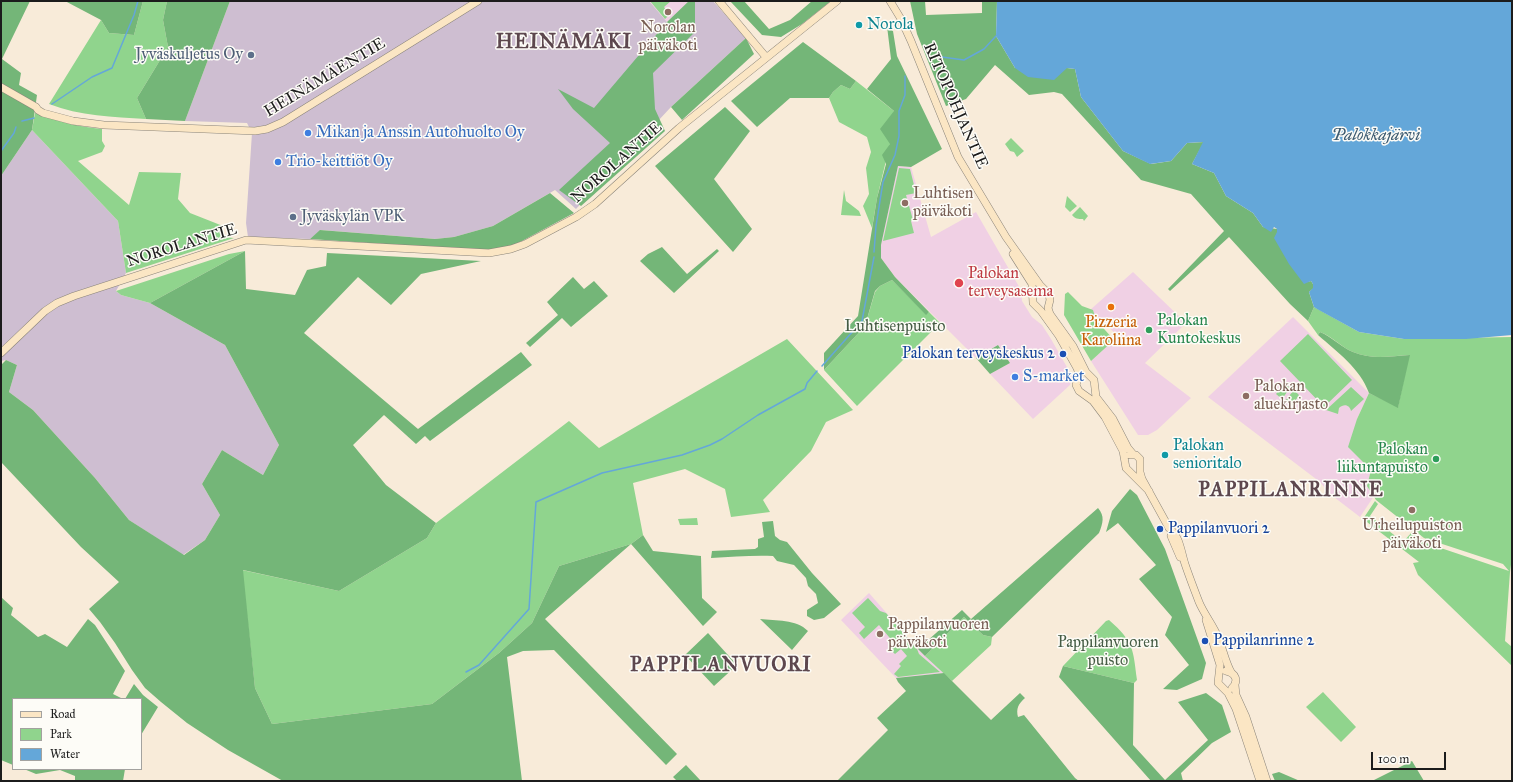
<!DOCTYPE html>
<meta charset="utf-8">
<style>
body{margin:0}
#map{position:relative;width:1513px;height:782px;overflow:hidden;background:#f8ebd9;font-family:"IM FELL Great Primer",serif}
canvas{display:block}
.frame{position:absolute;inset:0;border:2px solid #1c1c1c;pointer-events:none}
.legend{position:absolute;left:12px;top:698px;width:130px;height:72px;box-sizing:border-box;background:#fdfcf7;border:1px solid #a3a29f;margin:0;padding:5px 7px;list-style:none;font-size:12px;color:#1c1c1c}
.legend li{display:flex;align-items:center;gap:8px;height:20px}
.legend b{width:20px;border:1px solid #a3a29f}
.scale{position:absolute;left:1371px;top:752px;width:75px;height:18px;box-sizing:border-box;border:2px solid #1c1c1c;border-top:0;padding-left:5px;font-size:12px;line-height:14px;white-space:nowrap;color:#1c1c1c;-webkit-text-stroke:3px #fdfcf7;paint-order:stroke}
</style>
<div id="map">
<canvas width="1513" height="782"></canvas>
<div class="frame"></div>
<ul class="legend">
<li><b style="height:5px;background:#fbe6c4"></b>Road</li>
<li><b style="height:11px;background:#90d48d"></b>Park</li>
<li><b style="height:11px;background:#64a7d9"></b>Water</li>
</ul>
<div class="scale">100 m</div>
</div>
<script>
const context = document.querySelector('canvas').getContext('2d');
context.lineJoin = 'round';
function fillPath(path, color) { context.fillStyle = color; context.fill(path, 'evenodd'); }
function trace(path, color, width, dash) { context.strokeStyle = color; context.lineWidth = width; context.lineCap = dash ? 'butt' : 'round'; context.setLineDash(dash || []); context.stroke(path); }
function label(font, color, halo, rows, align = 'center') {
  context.font = font + ' "IM FELL Great Primer",serif'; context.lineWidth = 3; context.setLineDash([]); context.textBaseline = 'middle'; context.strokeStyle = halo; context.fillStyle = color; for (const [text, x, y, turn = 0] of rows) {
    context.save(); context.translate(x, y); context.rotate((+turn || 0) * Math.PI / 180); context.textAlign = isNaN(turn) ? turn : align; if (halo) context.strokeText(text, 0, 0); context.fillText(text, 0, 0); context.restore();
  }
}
fillPath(new Path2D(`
 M 649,1 L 689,1 L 667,22 Z
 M 898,166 L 911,167 L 931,237 L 976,212 L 1021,290 L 1022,301 L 1032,317 L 1042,325 L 1051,339 L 1072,376 L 1070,385 L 1033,419 L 990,374 L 1010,363 L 998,345 L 976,358 L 895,277 L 881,258 L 881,245 Z
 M 1133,272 L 1186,323 L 1145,363 L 1191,398 L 1157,430 L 1148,435 L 1138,435 L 1091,361 L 1118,336 L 1090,310 Z
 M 1293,317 L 1369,393 L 1357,419 L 1371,470 L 1367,486 L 1374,496 L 1360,517 L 1330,494 L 1320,482 L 1208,397 Z
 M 869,593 L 918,649 L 944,673 L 896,678 L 841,620 Z`), '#f0d0e4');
fillPath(new Path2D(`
 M 230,1 L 649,1 L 667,22 L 689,1 L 713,1 L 746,38 L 671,107 L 576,209 L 555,190 L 493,226 L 454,237 L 435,239 L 321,230 L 310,239 L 248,237 L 246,223 L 252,133 L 247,123 L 185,121 Z
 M 32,130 L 118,221 L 126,273 L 116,291 L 121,295 L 150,303 L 225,345 L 279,445 L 263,475 L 222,450 L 202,484 L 220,515 L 205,540 L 183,555 L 129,520 L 95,478 L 33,410 L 9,392 L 17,365 L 6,360 L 1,361 L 1,176 Z`), '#cebed1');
fillPath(new Path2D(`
 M 143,1 L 167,1 L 163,20 L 168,47 L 137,98 L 146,119 C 113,117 80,116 49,104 L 101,20 L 109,33 L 134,35 Z
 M 650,1 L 671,1 L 664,7 L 670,14 L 665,19 Z
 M 856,81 L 894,111 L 890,144 L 877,198 L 872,228 L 863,206 L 869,194 L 866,168 L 871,152 L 867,137 L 839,122 L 829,98 L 833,92 L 841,85 L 850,89 Z
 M 35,113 C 57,121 79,127 102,129 L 102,141 L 105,146 L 102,152 L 78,161 L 129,205 L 139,172 L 181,173 L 178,199 L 190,213 L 223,226 L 222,237 L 234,238 L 126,273 L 118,221 L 32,130 Z
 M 1011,138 L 1024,151 L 1017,157 L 1014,152 L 1010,151 L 1005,144 Z
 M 899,168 L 910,169 L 916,193 L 906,195 L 913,220 L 911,221 L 914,233 L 883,241 Z
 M 844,190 L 846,201 L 859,211 L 861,216 L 841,215 Z
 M 1067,196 L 1077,206 L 1070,212 L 1065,207 Z
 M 1080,207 L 1088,216 L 1084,221 L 1083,219 C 1078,219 1075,219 1072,215 Z
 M 245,251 L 150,303 L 121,295 L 116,291 L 229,254 Z
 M 892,280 L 926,314 L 929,312 L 940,323 L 857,406 L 824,370 L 865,326 L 875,292 L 880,286 Z
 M 1068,292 L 1082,306 L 1093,310 L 1096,320 L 1114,340 L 1091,361 L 1064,315 L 1065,294 Z
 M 1314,307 L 1359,332 L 1404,339 L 1512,337 L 1512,557 L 1510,572 L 1505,641 L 1512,647 L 1512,666 L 1418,575 L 1413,563 L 1419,562 L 1363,519 L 1375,501 L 1378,504 L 1370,516 L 1403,542 L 1412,532 L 1423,542 L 1509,571 L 1503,564 L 1424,538 L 1376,500 L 1367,486 L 1371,470 L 1348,447 L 1357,419 L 1369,393 L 1398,407 L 1409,355 C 1391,356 1371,360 1353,352 C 1341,347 1333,337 1320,332 L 1318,335 L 1308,321 Z
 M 1308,334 L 1352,380 L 1324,407 L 1280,361 Z
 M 787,339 L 853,410 L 826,422 L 811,451 L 763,500 L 770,512 L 731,517 L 725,489 L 685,469 L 633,483 L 643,535 L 631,544 L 559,566 L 532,623 L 499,653 L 432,704 L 272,724 L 255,688 L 242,570 L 339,591 L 427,538 L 436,523 L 569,421 L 599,448 Z
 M 1285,383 L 1290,388 L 1282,399 L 1276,394 Z
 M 1351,387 L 1364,399 L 1351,411 C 1350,405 1344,403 1339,408 L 1338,414 L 1326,410 Z
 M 1294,390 L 1299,395 L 1292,406 L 1285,401 Z
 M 697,518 L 698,525 L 680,525 L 678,519 Z
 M 868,598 L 880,611 L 886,613 L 917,649 L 919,654 L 940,672 L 898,677 L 894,674 L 901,666 L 899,664 L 907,656 L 901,649 L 895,654 L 889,648 L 894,643 L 879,625 L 864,639 L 859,633 L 865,627 L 852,613 Z
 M 964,617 L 983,635 L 992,637 L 991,645 L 952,681 L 925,656 Z
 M 1109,620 C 1134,642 1133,649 1137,680 L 1134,683 L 1063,666 L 1106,621 Z
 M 1323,692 L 1356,727 L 1341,742 L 1306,707 Z`), '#90d48d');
fillPath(new Path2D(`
 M 1,1 L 30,1 L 2,59 L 21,73 L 19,85 L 37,95 L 32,130 L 1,176 Z
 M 65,1 L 143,1 L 134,35 L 109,33 L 101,20 Z
 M 167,1 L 230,1 L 185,121 L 146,119 L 137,98 L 168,47 L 163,20 Z
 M 689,1 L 695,1 L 695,32 L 653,73 L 655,109 L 665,131 L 581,206 L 559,190 L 610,143 L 573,109 L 558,89 L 594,108 L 667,22 Z
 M 730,1 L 744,1 L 769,29 L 790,20 L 812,1 L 831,1 L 802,24 L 781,37 L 762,35 Z
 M 910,1 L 925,1 L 926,15 L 982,13 L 982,1 L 997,1 L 996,36 L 1015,68 L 1067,68 L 1075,69 L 1081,97 L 1123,151 L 1151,164 L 1171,161 L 1187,143 L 1204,142 L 1192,164 L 1214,173 L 1226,196 L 1253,213 L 1263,227 L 1277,229 L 1277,232 L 1307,282 L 1311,281 L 1313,284 L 1314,288 L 1309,292 L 1314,307 L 1308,321 L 1290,304 L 1229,237 L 1170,291 L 1168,289 L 1224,231 L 1191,194 L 1141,180 L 1062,94 L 1054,92 L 1029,95 L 995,65 L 966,99 L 946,106 L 917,34 Z
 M 887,26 L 893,31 L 897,56 L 942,149 L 911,167 L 898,166 L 881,245 L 881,258 L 895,277 L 929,312 L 926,315 L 892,280 L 880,286 L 875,291 L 865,326 L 824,370 L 824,353 L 858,316 L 877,198 L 886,164 L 882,155 L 890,144 L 880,129 L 894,111 L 867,89 L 891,59 Z
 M 746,38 L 754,54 L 682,120 L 671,107 Z
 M 803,42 L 856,81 L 850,89 L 841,85 L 833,92 L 829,98 L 790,98 L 757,127 L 731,101 Z
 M 725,107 L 750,131 L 714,179 L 752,229 L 733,252 L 655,166 Z
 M 550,193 L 574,213 L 522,241 L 509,247 L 489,251 L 310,239 L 320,230 L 435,239 L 454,237 L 493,226 Z
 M 662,247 L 687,274 L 717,249 L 719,251 L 674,293 L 640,261 L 648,254 Z
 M 245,251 L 246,289 L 295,295 L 307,270 L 326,266 L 327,253 L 481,261 L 421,274 L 391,305 L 358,277 L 304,333 L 418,429 L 521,352 L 532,365 L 430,441 L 425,436 L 416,444 L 384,415 L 353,445 L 386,485 L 436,523 L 427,538 L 339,591 L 243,570 L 255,688 L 272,724 L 432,704 L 499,653 L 532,623 L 559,566 L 631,544 L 643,535 L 653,551 L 701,556 L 702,598 L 717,612 L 703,626 L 631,544 L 545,619 L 677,754 L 666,765 L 554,650 L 523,651 L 507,657 L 522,781 L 283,781 L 228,750 L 187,723 L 161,702 L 145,688 L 132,670 L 115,643 L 100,622 L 89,609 L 119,582 L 81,547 L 1,462 L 1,365 L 6,360 L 17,365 L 9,392 L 33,410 L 95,478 L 129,520 L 184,555 L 205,540 L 220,515 L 202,484 L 222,450 L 263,475 L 279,445 L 225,345 L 150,303 Z
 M 573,277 L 584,289 L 594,281 L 608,296 L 571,327 L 562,318 L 530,347 L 526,343 L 558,315 L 547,302 Z
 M 1320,332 C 1332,337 1341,347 1353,352 C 1371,360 1391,356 1410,355 L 1398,408 L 1369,393 C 1360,368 1337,352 1318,335 Z
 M 998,345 L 1010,363 L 990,374 L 976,358 Z
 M 1130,489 L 1137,495 L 1165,549 L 1206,663 L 1202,679 L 1177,690 L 1163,689 L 1189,665 L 1165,635 L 1172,617 L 1139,579 L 1156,565 L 1118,523 L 1106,532 L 1112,511 Z
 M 1098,508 C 1105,516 1103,523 1099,533 L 992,637 L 983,635 L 964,617 L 925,656 L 918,649 L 962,610 L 971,619 Z
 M 773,521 L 775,536 L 780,540 L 787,542 L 812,573 L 841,604 L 824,618 L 814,620 L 807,616 L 807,610 L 818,603 L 816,594 L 808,586 L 806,578 L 794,565 L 777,561 L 773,556 C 753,555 732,557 711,558 L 712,551 L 755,549 L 758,547 L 758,539 L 764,537 L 762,522 Z
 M 1,597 L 13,608 L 11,615 L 38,637 L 45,634 L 67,647 L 88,619 L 95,625 L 125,671 L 113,694 L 123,699 L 13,699 L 13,765 L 1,760 Z
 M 760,619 C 776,621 796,619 808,631 L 792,650 Z
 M 708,633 L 737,665 L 714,686 L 685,655 Z
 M 1063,666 L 1134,683 L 1133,745 L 1165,780 L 1208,740 L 1178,702 L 1206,693 L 1222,705 L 1231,732 L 1212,743 L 1181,773 L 1183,781 L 1151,781 L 1059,677 Z
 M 944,673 L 991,720 L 1020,693 L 1025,698 C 1018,704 1016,709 1018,717 L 1024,715 L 1075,778 L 1079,781 L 837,781 L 888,730 L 877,718 L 906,691 L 898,682 L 896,678 Z
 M 134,684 L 143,695 L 158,707 L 141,735 L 141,699 L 125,699 Z
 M 1412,761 L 1424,781 L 1372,781 Z
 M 686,765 L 701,781 L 677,781 L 673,777 Z
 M 24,769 L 125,769 L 123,781 L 75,781 L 75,776 L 60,770 L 36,774 Z
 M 1279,772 L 1300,781 L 1275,781 L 1272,774 Z`), '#74b678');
fillPath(new Path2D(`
 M 997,1 L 1512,1 L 1512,335 L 1466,339 L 1404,339 L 1359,332 L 1317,309 L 1314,307 L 1309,292 L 1313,288 L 1313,284 L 1311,281 L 1304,284 L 1289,264 L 1274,238 L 1277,232 L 1277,229 L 1274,227 L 1271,232 L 1263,227 L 1253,213 L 1226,196 L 1214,173 L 1192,164 L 1203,142 L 1187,143 L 1171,161 L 1150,164 L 1123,151 L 1081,97 L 1075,69 L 1067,68 L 1054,80 L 1028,77 L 1015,68 L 996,36 Z`), '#64a7d9');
trace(new Path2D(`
 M 942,57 L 964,60 L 984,49 L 996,36
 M 52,104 L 92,77 L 112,68 L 134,15 L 138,1
 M 22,121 L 34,118
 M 1,151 L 14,133 L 16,127
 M 874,252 L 876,226 L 883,182 L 895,155 L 899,136 L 899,111 L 905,95 L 905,76
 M 822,366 L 862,321 L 874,257
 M 466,672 L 479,665 L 529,609 L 536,502 L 602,473 L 682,455 L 710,445 L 722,439 L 758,415 L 805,389 L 807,383 L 817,371`), '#64a7d9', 1.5);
const secondary = new Path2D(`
 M 719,1 L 766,57
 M 890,1 L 901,19 L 911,41 L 958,157 L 1006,237 L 1040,285 L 1049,294 L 1050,300 L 1048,308 L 1050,314 L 1073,346 L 1086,372 L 1094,380 L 1096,397 L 1113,419 L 1128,448 L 1133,454
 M 1,87 L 36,107 L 38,110 L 43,113 L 73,121 L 104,125 L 255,131 L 267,129 L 283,122 L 478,1
 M 1013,254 L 1032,284 L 1033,303 L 1041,311 L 1059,336 L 1077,368 L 1079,374 L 1076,385 L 1079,391 L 1093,401 L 1105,417 L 1123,451 L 1126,468 L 1149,491
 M 1,353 L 45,311 L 57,303 L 74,296 L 246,240 L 489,253 L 511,249 L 525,244 L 576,217 L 595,204 L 679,128 L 837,1
 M 1130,455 L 1136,455 L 1140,459 L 1140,472 L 1142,479 L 1169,528 C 1180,536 1181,552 1185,564 C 1189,576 1194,589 1199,602 C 1204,614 1213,625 1218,637 C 1223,649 1225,661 1231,672
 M 1171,536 L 1180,557
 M 1206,620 L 1220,665 L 1218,683 L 1228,693 L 1236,709 L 1260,781
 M 1226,671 C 1236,673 1239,681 1232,688
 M 1235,685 L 1236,695 L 1246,717 L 1267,781`);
trace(secondary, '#8a847a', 8);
trace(secondary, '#fbe6c4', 7);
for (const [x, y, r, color] of [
 [668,12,4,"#8d6e63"],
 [859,25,4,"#0f9aa8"],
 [251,55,4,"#5c6f8a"],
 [308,133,4,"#3f7fe0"],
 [278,162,4,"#3f7fe0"],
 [905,203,4,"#8d6e63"],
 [293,217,4,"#5c6f8a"],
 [959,283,5,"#e0444e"],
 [1111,307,4,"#e8710a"],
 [1149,330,4,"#2e9e5b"],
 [1063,354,4,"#1a4fb4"],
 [1015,377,4,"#3f7fe0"],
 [1246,396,4,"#8d6e63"],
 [1165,455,4,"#0f9aa8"],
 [1436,459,4,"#2e9e5b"],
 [1412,510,4,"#8d6e63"],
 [1160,529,4,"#1a4fb4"],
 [880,634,4,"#8d6e63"],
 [1205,641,4,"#1a4fb4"]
]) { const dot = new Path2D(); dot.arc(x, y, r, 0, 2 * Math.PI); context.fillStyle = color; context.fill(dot); trace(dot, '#fdfcf7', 1.5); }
label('16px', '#0d838f', '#fdfcf7', [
 ["Norola",867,25],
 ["Palokan",1173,446],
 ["senioritalo",1173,464]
], 'left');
label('16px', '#785e54', '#fdfcf7', [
 ["Norolan",668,28,"center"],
 ["päiväkoti",668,46,"center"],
 ["Luhtisen",913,194],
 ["päiväkoti",913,212],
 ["Palokan",1254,387],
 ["aluekirjasto",1254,405],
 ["Urheilupuiston",1412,526,"center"],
 ["päiväkoti",1412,544,"center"],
 ["Pappilanvuoren",888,625],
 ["päiväkoti",888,643]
], 'left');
label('16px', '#4e5e75', '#fdfcf7', [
 ["Jyväskuljetus Oy",243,55],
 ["Jyväskylän VPK",301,217,"left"]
], 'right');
label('16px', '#1c1c1c', '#fdfcf7', [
 ["HEINÄMÄENTIE",325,78,-31],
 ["RITOPOHJANTIE",955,106,66],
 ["NOROLANTIE",617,163,-41],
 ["NOROLANTIE",182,246,-17]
]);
label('16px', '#366cbe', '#fdfcf7', [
 ["Mikan ja Anssin Autohuolto Oy",316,133],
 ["Trio-keittiöt Oy",286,162],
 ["S-market",1023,377]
], 'left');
label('16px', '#be3a42', '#fdfcf7', [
 ["Palokan",968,274],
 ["terveysasema",968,292]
], 'left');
label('16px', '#27864d', '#fdfcf7', [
 ["Palokan",1157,321],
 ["Kuntokeskus",1157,339],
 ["Palokan",1428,450,"right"],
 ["liikuntapuisto",1428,468,"right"]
], 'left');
label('16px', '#c56008', '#fdfcf7', [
 ["Pizzeria",1111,323],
 ["Karoliina",1111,341]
]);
label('16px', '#455c44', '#fdfcf7', [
 ["Luhtisenpuisto",895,327],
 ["Pappilanvuoren",1108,643],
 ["puisto",1108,661]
]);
label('16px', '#164399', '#fdfcf7', [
 ["Palokan terveyskeskus 2",1055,354,"right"],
 ["Pappilanvuori 2",1168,529],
 ["Pappilanrinne 2",1213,641]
], 'left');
label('italic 17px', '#3c5b71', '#fdfcf7', [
 ["Palokkajärvi",1376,136]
]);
context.letterSpacing = '1px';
label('bold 20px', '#5d474e', '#fdfcf7', [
 ["HEINÄMÄKI",564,43],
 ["PAPPILANRINNE",1291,491],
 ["PAPPILANVUORI",721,666]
]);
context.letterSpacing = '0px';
</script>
